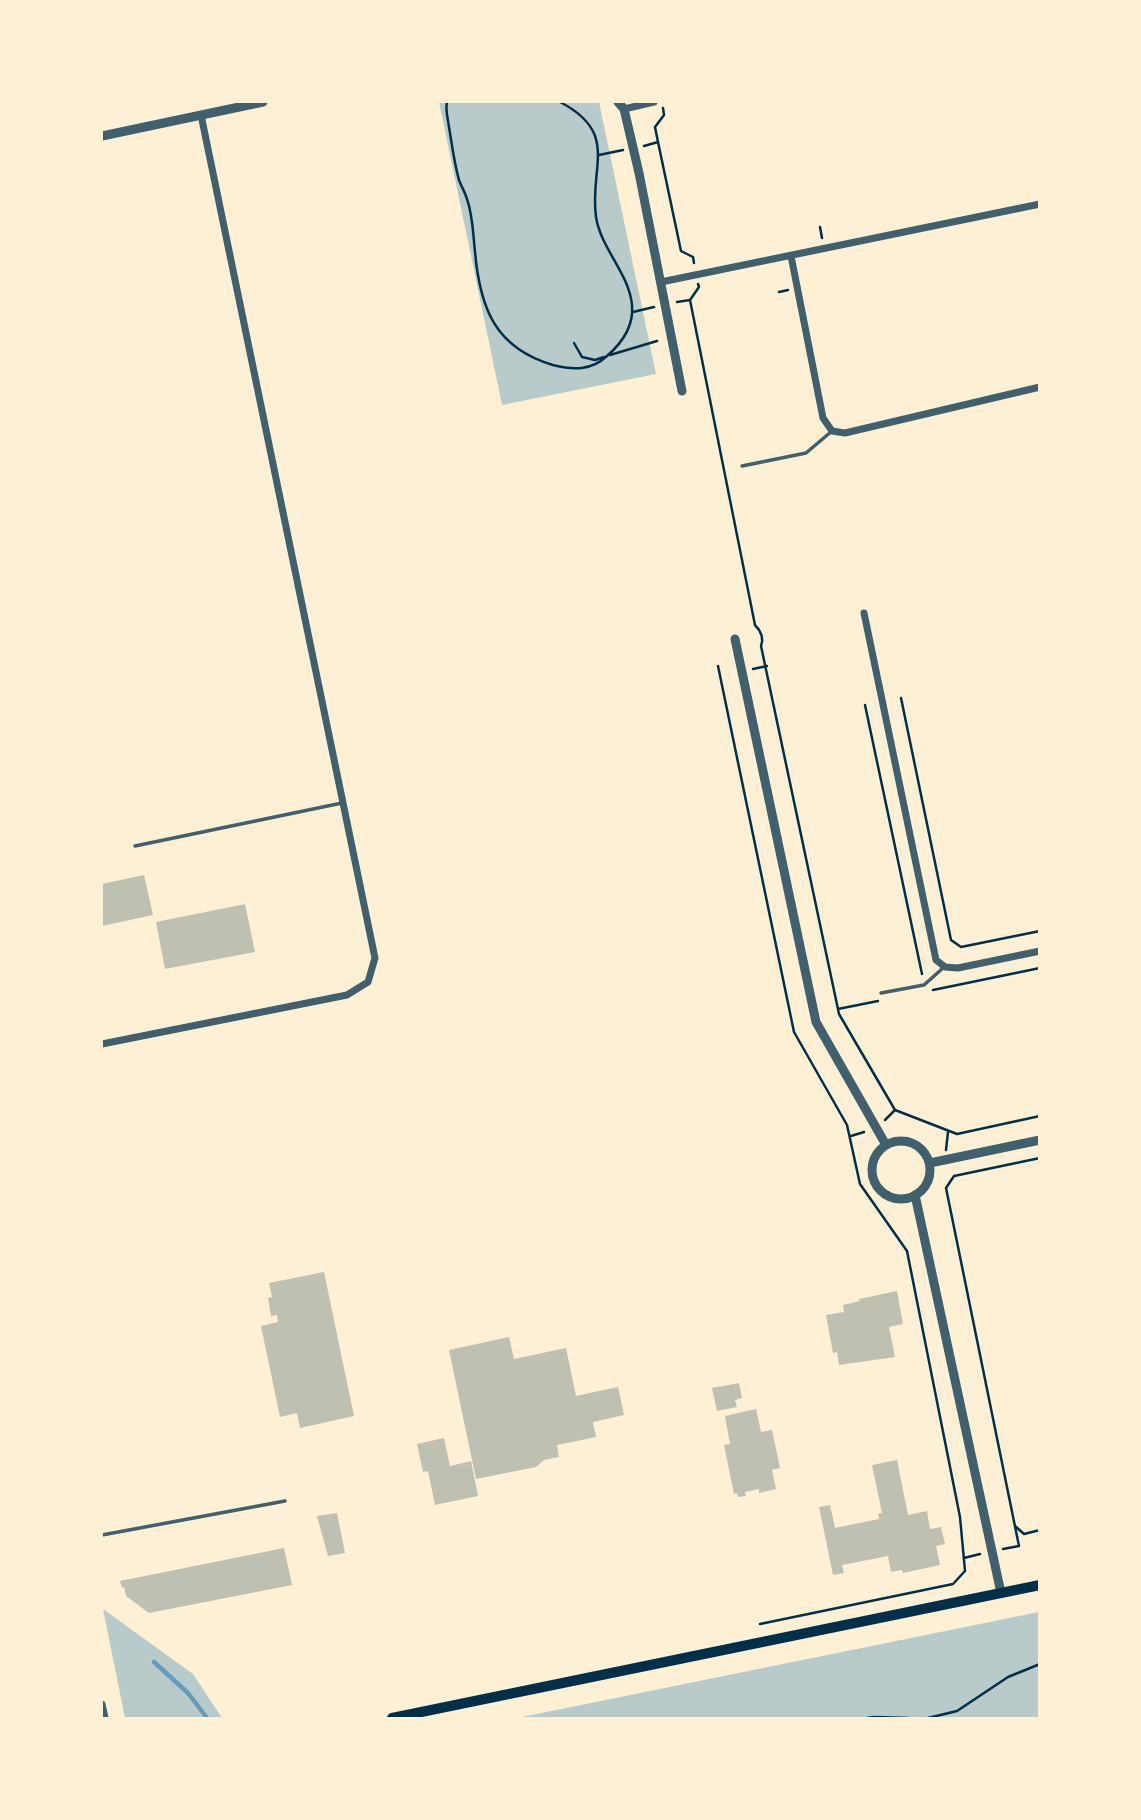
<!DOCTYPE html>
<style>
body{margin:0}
#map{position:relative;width:1141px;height:1820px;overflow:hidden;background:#fdf0d5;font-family:Cabin,sans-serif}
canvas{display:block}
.frame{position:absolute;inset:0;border:103px solid #fdf0d5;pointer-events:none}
</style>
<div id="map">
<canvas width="1141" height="1820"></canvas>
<div class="frame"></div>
</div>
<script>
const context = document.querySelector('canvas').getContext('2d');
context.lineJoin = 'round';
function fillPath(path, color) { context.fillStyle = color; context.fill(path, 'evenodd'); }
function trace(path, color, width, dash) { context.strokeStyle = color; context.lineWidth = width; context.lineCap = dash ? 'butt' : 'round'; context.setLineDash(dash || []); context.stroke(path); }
fillPath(new Path2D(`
 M 439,102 L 599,102 L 656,374 L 502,405 Z
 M 103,1609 L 193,1674 L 222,1718 L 125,1718 Z
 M 1039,1612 L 1039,1718 L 517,1718 Z`), '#b9caca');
trace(new Path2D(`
 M 154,1662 L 188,1693 L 207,1718`), '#669bbc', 4.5);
fillPath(new Path2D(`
 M 144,875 L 153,915 L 102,926 L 102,884 Z
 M 245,904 L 255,952 L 165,969 L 156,922 Z
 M 324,1272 L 354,1416 L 300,1428 L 297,1413 L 280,1417 L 261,1326 L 278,1322 L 277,1315 L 271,1316 L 268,1298 L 272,1297 L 269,1283 Z
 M 897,1291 L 903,1324 L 889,1327 L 895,1357 L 839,1365 L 837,1352 L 833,1353 L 826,1315 L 844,1312 L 843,1305 L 860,1301 L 859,1299 Z
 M 509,1337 L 514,1359 L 566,1348 L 576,1396 L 618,1387 L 624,1415 L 593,1422 L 596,1437 L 557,1445 L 559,1457 L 544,1460 L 536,1467 L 476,1479 L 449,1350 Z
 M 739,1383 L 742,1398 L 735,1400 L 737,1407 L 717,1411 L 712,1388 Z
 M 756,1409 L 761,1432 L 772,1430 L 780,1468 L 772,1470 L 776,1489 L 759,1493 L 759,1489 L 745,1492 L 746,1496 L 738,1497 L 737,1493 L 734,1494 L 724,1445 L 730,1444 L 725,1416 Z
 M 444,1438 L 450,1466 L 471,1461 L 478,1496 L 435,1505 L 428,1471 L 423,1472 L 417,1444 Z
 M 897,1460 L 908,1515 L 927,1511 L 930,1529 L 941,1527 L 945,1544 L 936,1546 L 940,1565 L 903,1573 L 902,1570 L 891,1572 L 888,1556 L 842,1565 L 844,1573 L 833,1575 L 819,1507 L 830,1505 L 835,1528 L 879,1519 L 878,1514 L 882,1513 L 872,1465 Z
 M 337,1513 L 345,1553 L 328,1556 L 317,1516 Z
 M 284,1548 L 292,1585 L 149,1613 L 126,1596 L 124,1587 L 122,1588 L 120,1581 Z`), '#bec0b2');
trace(new Path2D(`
 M 447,102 C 445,110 448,119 449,127 C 452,145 454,162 459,180 C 461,186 465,192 467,199 C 473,216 473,234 475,252 C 480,308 495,348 553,365 C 573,370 591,371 607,356 C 622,343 634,326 632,305 C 629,273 601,249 596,217 C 589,167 620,133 560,102
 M 663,108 L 664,115 L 655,127 L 658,142 L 681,251 L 693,257 L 694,263
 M 644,146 L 658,142
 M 599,155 L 623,150
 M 820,227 L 822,238
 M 779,292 L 788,290
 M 690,300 L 755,625 C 761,631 764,638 761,646 L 839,1014 L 895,1110 L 957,1134 L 1040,1116
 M 677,302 L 690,300 L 699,287 L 698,284
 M 633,312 L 654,307
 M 574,343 L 582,357 L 595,360 L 604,357
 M 610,355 L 657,341
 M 718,666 L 794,1032 L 847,1125 L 860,1184 L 907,1251 L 960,1517 L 965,1571 L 953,1584 L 760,1624
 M 753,669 L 767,666
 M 901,698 L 951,940 L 961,947 L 1040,931
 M 865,705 L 922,974
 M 933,990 L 1040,968
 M 838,1009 L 878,1001
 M 885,1120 L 895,1110
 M 851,1136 L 864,1132
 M 946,1150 L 948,1132
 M 1015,1526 L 1024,1534 L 1040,1530
 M 1003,1549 L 1019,1546 L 946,1188 L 954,1176 L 1040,1158
 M 964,1558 L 980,1554
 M 867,1718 L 874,1717 L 909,1718
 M 928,1718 L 957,1711 L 1008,1677 L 1040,1664`), '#003049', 2.5);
trace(new Path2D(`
 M 742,466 L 806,453 L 832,431
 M 135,846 L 342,803
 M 881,993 L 924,985 L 943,968
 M 102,1535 L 285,1501`), '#3f606c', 3.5);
trace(new Path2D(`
 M 624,109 L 654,102
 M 791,256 L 823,418 L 832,431 L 845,433 L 1040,387
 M 661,282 L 1040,204
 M 864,613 L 936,960 L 945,967 L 958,968 L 1040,951
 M 102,1044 L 347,995 L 368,982 L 375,958 L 201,115
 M 102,1704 L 105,1718`), '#3f606c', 7);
trace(new Path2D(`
 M 618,102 L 624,109 L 639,173 L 682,391
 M 102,136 L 263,102
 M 735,639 L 816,1022 L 886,1145
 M872 1170a29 29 0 1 1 58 0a29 29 0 1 1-58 0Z
 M 930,1163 L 1040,1140
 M 915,1195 L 1001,1593`), '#3f606c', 9);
trace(new Path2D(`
 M 392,1718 L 1040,1585`), '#003049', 10);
</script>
